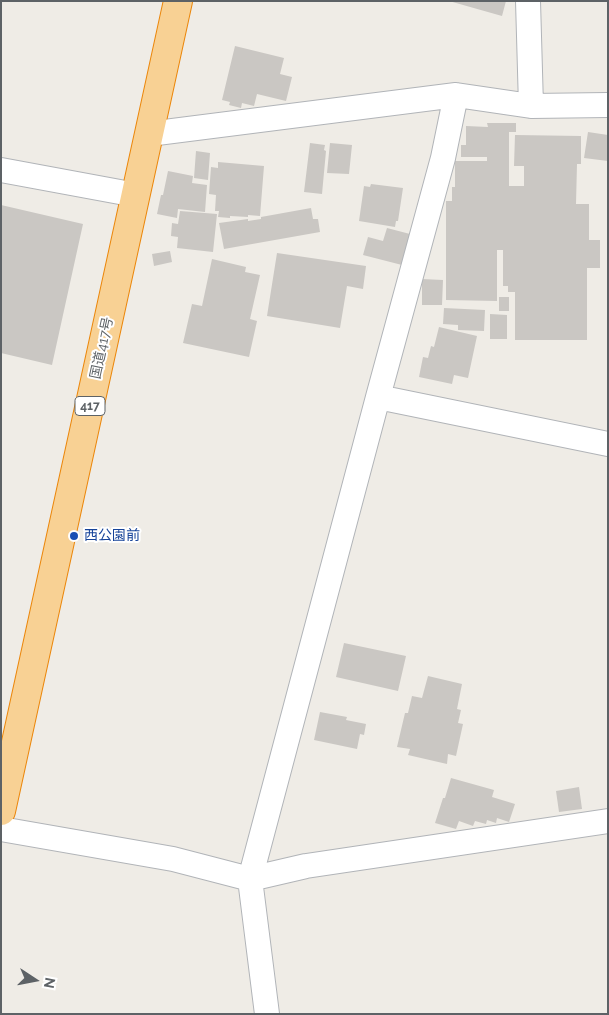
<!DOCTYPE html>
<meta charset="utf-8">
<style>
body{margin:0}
#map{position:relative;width:609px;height:1015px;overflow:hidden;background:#efece6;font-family:Raleway,sans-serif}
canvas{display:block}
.frame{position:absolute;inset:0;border:2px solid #5d6266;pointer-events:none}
.north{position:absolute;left:10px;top:955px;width:50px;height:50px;-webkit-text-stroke:4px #fff;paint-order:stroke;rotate:101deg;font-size:14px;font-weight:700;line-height:20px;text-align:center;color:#5d6266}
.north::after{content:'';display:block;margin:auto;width:18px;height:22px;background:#5d6266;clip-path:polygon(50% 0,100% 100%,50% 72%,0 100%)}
</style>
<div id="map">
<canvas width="609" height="1015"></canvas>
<div class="frame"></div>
<div class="north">N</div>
</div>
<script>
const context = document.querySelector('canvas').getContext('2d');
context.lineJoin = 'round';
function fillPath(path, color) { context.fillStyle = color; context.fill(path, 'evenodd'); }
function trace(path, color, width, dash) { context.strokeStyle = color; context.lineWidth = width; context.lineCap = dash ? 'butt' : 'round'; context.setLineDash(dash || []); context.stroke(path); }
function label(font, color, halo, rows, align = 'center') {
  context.font = font + ' Raleway,"Noto Sans JP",sans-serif'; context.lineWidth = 4; context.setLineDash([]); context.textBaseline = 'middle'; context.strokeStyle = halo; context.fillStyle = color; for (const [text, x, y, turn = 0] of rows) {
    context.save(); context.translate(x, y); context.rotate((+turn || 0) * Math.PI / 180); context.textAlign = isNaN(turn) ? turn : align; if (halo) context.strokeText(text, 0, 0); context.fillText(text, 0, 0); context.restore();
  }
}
fillPath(new Path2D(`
 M 449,1 L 506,1 L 502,16 Z
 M 235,46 L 284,58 L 280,74 L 292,77 L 286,101 L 257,94 L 254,106 L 242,103 L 241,108 L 229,105 L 230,102 L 222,100 Z
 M 487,123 L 516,123 L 516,132 L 509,132 L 509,186 L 524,186 L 524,166 L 514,166 L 515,135 L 581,136 L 581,164 L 577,164 L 576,204 L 589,204 L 589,240 L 600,240 L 600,268 L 587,268 L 587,340 L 515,340 L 515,292 L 508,292 L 508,286 L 503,286 L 503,250 L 497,250 L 497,301 L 446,300 L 446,201 L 452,201 L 452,187 L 455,187 L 455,161 L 487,161 L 487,157 L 461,157 L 461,145 L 466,145 L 466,126 L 488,127 Z
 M 588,132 L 608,135 L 608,161 L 584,158 Z
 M 310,143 L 325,145 L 324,150 L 326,151 L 322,194 L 304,192 Z
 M 330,143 L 352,145 L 349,174 L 327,173 Z
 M 196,151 L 210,153 L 208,180 L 194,178 Z
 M 218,162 L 264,166 L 260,216 L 248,215 L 248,217 L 230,216 L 230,218 L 218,217 L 219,211 L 215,211 L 216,195 L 209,194 L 211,167 L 218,168 Z
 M 168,171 L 193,176 L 192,183 L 207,185 L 205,212 L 178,209 L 177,218 L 157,214 L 161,195 L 163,195 Z
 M 371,184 L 403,188 L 398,221 L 396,221 L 395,227 L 359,221 L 364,186 L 370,187 Z
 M 1,205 L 83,224 L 52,365 L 1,353 Z
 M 311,208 L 313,219 L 318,219 L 320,232 L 224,249 L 219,223 L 248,219 L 248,221 L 261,219 L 261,217 Z
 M 180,211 L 217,214 L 213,252 L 177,248 L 178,237 L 171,236 L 172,223 L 178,224 Z
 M 387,228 L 410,234 L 402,265 L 363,255 L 368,237 L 383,241 Z
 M 170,251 L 172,262 L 154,266 L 152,254 Z
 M 277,253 L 366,266 L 363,289 L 347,286 L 340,328 L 267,316 Z
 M 212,259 L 246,267 L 245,272 L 260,275 L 250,319 L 257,321 L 249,357 L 183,343 L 192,304 L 202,306 Z
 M 422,279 L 443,280 L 442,305 L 422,305 Z
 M 499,297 L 509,297 L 509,311 L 499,311 Z
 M 444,308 L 485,310 L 484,331 L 458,330 L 458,325 L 443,324 Z
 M 490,314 L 507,315 L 507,339 L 490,339 Z
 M 439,327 L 477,336 L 468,378 L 454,375 L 452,384 L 419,377 L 423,357 L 428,358 L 431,346 L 434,347 Z
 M 344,643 L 406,656 L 398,691 L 336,677 Z
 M 428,676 L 462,684 L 457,709 L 461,710 L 458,723 L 463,724 L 456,756 L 448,754 L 447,764 L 408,755 L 410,749 L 397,747 L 405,713 L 408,713 L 412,696 L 422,698 Z
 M 320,712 L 347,717 L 346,720 L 366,724 L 364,735 L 360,734 L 357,749 L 314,740 Z
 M 451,778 L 494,790 L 492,797 L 515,804 L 509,822 L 497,818 L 496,823 L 487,820 L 486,824 L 475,821 L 473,826 L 459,821 L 456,829 L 435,823 L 443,798 L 445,798 Z
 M 579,787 L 582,809 L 559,812 L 556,791 Z`), '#cac7c3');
const street = new Path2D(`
 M 528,1 L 531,106
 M 149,134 L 456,95 L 531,106 L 608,105
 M 1,170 L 136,195
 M 378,397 L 608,444
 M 1,829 L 173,859 L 250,879 L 306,866 L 608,821
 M 267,1014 L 250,879 L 378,397 L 443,158 L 456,95`);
const highway = new Path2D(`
 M 1,811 L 178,1`);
trace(street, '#b1b4b8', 26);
trace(highway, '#eb860a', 30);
trace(street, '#fff', 24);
trace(highway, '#f8d194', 28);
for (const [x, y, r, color] of [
 [74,536,5,"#1a4fb4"]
]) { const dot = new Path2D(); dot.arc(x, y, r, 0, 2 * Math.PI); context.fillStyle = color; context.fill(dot); trace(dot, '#fff', 2); }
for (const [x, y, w] of [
 [90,406,30]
]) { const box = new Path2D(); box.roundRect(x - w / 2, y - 9.5, w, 19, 4); context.fillStyle = '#fff'; context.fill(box); trace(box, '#5d6266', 1); }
label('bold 12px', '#5d6266', null, [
 ["417",90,406]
]);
label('14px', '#5d6266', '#fff', [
 ["国道417号",102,348,-78]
]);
label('14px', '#164399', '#fff', [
 ["西公園前",84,536]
], 'left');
</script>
